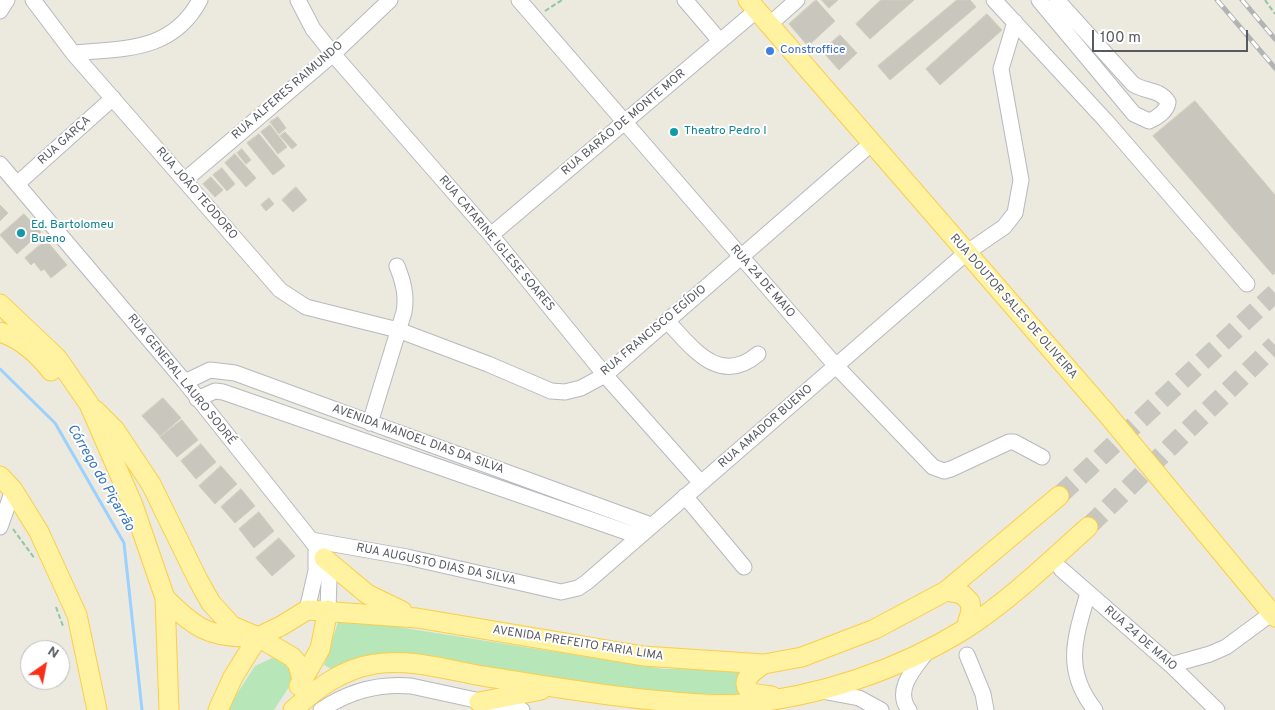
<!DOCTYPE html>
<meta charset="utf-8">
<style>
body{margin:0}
#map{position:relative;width:1275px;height:710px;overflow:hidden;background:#ece9de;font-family:Overpass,sans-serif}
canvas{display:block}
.north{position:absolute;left:20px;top:640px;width:50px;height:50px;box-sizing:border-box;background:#fff;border:1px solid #bcbdc0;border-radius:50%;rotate:33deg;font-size:14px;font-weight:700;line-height:20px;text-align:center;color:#575b61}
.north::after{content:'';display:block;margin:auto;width:18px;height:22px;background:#f63019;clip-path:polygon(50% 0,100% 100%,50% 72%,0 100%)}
.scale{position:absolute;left:1092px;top:30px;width:156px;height:22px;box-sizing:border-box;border:2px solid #575b61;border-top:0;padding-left:6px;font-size:15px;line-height:18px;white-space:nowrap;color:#575b61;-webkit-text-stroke:4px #fff;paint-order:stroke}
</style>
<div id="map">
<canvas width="1275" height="710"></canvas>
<div class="north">N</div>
<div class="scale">100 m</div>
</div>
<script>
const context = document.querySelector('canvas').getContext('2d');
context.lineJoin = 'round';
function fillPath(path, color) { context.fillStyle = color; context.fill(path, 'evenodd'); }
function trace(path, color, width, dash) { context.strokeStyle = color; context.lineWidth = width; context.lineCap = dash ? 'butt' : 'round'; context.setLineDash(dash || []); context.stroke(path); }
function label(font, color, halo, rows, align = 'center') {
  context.font = font + ' Overpass,sans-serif'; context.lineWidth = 4; context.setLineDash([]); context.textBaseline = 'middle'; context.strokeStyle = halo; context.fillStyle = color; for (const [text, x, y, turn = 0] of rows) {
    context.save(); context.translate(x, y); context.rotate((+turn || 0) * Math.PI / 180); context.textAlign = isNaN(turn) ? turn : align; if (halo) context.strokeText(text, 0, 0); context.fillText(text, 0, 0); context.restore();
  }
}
fillPath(new Path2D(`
 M 338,622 L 379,624 L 664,669 L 748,667 L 743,701 L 581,685 L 374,654 L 333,670 L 324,665 Z
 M 272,658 L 287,662 L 296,676 L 274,710 L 228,710 L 231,703 L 255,666 Z`), '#b7e7b8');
trace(new Path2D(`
 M 0,369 L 55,423 L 124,543 L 142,710`), '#9bd1ff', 3);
const building = new Path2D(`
 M 816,0 L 835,21 L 808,46 L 789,24 Z
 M 822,0 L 838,0 L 829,8 Z
 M 881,0 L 914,0 L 870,39 L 856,24 Z
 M 957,0 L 970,0 L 976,7 L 890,80 L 878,66 Z
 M 987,14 L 1002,30 L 940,85 L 926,69 Z
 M 840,35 L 857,53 L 839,70 L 822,51 Z
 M 1195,101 L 1275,195 L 1275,273 L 1273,275 L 1153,136 Z
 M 278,117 L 286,128 L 279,134 L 270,122 Z
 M 270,125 L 287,147 L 278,154 L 261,132 Z
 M 285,132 L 297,145 L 292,149 L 280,136 Z
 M 259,134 L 285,166 L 273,175 L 247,143 Z
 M 242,149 L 251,160 L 246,164 L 237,153 Z
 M 235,154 L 256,178 L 246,187 L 225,163 Z
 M 222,168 L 235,184 L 227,191 L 213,175 Z
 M 211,177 L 223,190 L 215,197 L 203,184 Z
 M 296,187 L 307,200 L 293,212 L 282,200 Z
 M 269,198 L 274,204 L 266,211 L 261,205 Z
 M 0,205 L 8,213 L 0,221 Z
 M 24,214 L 41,232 L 17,254 L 0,235 Z
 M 46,240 L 67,265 L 51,278 L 44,269 L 41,271 L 34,262 L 31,265 L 25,258 Z
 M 163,398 L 181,418 L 160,436 L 142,416 Z
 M 182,420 L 198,440 L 177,457 L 160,437 Z
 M 201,444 L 216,462 L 196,479 L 181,461 Z
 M 221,466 L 237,484 L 215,504 L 199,486 Z
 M 241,489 L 255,506 L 235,523 L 221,507 Z
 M 259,512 L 274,531 L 254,548 L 239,529 Z
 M 279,538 L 295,556 L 272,576 L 256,558 Z`);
fillPath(building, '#c9c6bd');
trace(building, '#d1cbbc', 1);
trace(new Path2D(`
 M 1059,496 L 1275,293
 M 1088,527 L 1275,345`), '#c7c6bf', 19, [19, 9]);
const minor = new Path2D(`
 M 33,0 L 73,53 L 280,290 L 306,307 L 398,330 L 488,364 L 551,391 L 565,392 L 581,388 L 605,375 L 872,143
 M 298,0 L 313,29 L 333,54 L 491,235 L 605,375 L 701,483
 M 519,0 L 836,366 L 933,467 L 944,471 L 951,469 L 1009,442 L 1014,442 L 1042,457
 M 685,0 L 720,41
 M 994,0 L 1106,121 L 1247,284
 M 1039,0 L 1134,114 L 1149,121 C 1157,118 1167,111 1168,102 C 1160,89 1145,92 1133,84 L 1057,0
 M 0,11 L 7,0
 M 769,25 L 797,0
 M 73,53 C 125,48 172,52 200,0
 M 0,164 L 185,382 L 311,540 L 324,558 L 329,579 L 328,610
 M 185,180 L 333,54 L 390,0
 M 17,184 L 113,98
 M 491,235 L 757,10
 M 667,321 C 692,347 719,387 758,354
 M 185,382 L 210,370 L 235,373 L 651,525
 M 197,399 L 215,391 L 223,392 L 638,536
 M 370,423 L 404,312 C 407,295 403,281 397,266
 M 685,496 L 744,567
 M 0,527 L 13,490
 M 311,540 L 407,557 L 561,592 L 578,588 L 587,582 L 966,253 L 1004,227 L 1015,213 L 1021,180 L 1001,69 L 1015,22
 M 1061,569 L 1171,665 L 1217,710
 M 1088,593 C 1075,638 1063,670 1095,710
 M 307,610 L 316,571 L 316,551
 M 967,655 L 983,694 L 986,710
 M 1171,665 L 1210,654 L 1226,647 L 1275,611
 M 822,691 L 859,698 L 881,710
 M 321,710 C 349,691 378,683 411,686 L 522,710
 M 909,710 C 893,689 916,667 928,650`);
const major = new Path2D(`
 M 748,0 L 1107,414 L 1275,617
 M 0,304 L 57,358 L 89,404 L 133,505 L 165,598 L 169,710
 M 0,332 C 21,339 38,354 51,371
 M 95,410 L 115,430 L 151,484 L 198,580 L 211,603 L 232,626 L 258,637 L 292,657 L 298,664 L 302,680
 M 0,476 L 13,490 L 39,532 L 77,615 L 97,710
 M 324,558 L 367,594 L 402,611
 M 946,591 L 962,594 L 970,602 L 971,611 L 966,628
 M 165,598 C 193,626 208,638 250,637
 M 764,664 C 756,669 737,681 751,692 C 756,695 766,695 772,696
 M 299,686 L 320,649 L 328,610
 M 479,702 L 541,690
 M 218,710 L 233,677 L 258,637 L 281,626 L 307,610 L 417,618 L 643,656 L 764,664 L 802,657 L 875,629 L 946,591 L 1059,496
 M 293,710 C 317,688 342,669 375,664 C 409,658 448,670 482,676 C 542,685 602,696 663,701 C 688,703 715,706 741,704 C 818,697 899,670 965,629 C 1010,600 1049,562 1088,527`);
trace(minor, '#b6b9bf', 17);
trace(major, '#fcce47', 21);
trace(new Path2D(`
 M 1265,0 L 1275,14
 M 545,11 L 562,0
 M 13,529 L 35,559
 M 56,607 L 63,626`), '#90c7a2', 2, [5, 2.5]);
trace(minor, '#fff', 15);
trace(major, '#fff2a0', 19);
const rail = new Path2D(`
 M 1217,0 L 1275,68
 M 1242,0 L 1275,39`);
trace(rail, '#b2b3b4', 5);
trace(rail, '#fff', 3, [9]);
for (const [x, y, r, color] of [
 [770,51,5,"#3f7fe0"],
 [674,132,5,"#0f9aa8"],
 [21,233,5,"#0f9aa8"]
]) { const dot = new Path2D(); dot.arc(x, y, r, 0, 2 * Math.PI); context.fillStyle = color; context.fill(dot); trace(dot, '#fff', 2); }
label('12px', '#366cbe', '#fff', [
 ["Constroffice",780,51]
], 'left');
label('12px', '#575b61', '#fff', [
 ["RUA ALFERES RAIMUNDO",288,91,-41],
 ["RUA BARÃO DE MONTE MOR",624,123,-40],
 ["RUA GARÇA",65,141,-42],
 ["RUA JOÃO TEODORO",196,194,49],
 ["RUA CATARINE IGLESE SOARES",496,244,50],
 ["RUA 24 DE MAIO",762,282,49],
 ["RUA DOUTOR SALES DE OLIVEIRA",1013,307,49],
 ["RUA FRANCISCO EGÍDIO",654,331,-40],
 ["RUA GENERAL LAURO SODRÉ",181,380,51],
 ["RUA AMADOR BUENO",766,427,-41],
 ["AVENIDA MANOEL DIAS DA SILVA",418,440,20],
 ["RUA AUGUSTO DIAS DA SILVA",436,565,12],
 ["RUA 24 DE MAIO",1140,639,41],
 ["AVENIDA PREFEITO FARIA LIMA",578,644,9]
]);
label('12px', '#0d838f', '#fff', [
 ["Theatro Pedro I",684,132],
 ["Ed. Bartolomeu",31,226],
 ["Bueno",31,240]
], 'left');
label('italic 14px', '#3375c2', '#fff', [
 ["Córrego do Piçarrão",100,478,60]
]);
</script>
